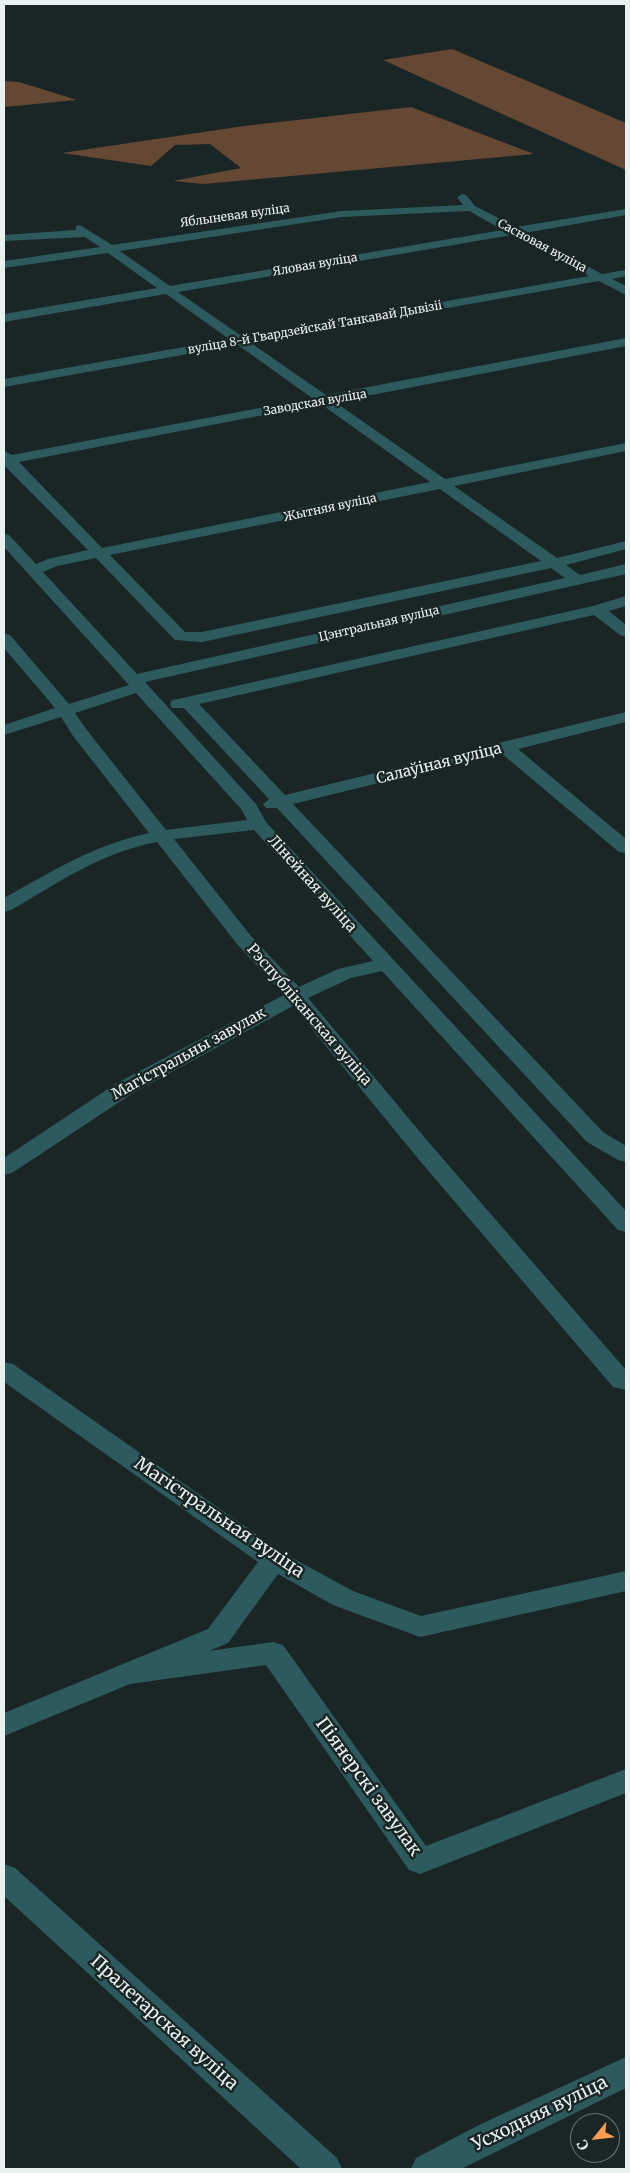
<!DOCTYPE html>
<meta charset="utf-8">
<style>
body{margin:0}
#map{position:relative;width:630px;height:2173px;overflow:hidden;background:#1a2526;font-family:Merriweather,serif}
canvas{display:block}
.frame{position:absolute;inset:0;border:5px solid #e8f0f0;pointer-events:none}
.north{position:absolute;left:570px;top:2113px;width:50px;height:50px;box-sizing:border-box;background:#1a2526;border:1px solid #6c7677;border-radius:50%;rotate:241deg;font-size:14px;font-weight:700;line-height:20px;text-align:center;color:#e8f0f0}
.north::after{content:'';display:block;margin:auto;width:18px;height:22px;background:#fb9e50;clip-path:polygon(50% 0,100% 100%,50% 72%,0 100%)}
</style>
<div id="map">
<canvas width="630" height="2173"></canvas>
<div class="frame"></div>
<div class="north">С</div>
</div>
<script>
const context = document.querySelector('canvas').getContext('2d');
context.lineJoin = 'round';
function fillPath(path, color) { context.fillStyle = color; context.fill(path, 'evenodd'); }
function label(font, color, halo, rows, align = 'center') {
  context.font = font + ' Merriweather,serif'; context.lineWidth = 5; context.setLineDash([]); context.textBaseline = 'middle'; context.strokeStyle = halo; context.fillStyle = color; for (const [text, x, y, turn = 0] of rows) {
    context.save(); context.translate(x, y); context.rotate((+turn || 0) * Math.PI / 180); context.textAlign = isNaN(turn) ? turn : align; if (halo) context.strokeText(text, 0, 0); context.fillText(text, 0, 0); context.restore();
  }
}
fillPath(new Path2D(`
 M 452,49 L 626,123 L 626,170 L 383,60 Z
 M 4,81 L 19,82 L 77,100 L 4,107 Z
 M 411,107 L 534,154 L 203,184 L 173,181 L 241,168 L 210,144 L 175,145 L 151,166 L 62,153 L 244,126 Z`), '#654833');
fillPath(new Path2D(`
 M 462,194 L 466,195 L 475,206 L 516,227 L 626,209 L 626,215 L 525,233 L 602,274 L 626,270 L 626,276 L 612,279 L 626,286 L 626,295 L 599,281 L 251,343 L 326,395 L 626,338 L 626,346 L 335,402 L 445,479 L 626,443 L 626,451 L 454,486 L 557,558 L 626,541 L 626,549 L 566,565 L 580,575 L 626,564 L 626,574 L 145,682 L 256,804 L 266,822 L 626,1211 L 626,1232 L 618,1230 L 382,971 L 351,978 L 308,998 L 431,1145 L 626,1370 L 626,1390 L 613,1387 L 415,1155 L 293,1006 L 133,1093 L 12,1173 L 4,1175 L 4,1158 L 117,1083 L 284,995 L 237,944 L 157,842 C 102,852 58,883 11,910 L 4,912 L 4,898 C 53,871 93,845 149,833 L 73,736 L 61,717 L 4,735 L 4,725 L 55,708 L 4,648 L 4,633 L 10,635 L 69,704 L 129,685 L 4,547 L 4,534 L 9,535 L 36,564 L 48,559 L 88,550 L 4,465 L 4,451 L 12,455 L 312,398 L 238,345 L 4,387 L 4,379 L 229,339 L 166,294 L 4,322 L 4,314 L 157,288 L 108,253 L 4,268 L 4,261 L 100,247 L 85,237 L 4,241 L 4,235 L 76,230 L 76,226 L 80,225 L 112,245 L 342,211 L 463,205 L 457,197 ZM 469,211 L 503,230 L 170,286 L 120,251 L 342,217 ZM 512,235 L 589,276 L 243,337 L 178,292 ZM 321,404 L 430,482 L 102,548 L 19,462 ZM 440,489 L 541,561 L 202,632 L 185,632 L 110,555 ZM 96,558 L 175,640 L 202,642 L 551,568 L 565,578 L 137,674 L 43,572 L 57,566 ZM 136,693 L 242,810 L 247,820 L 166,830 L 86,729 L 75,713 ZM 254,830 L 373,961 L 338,969 L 299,987 L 251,936 L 174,839 Z
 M 626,596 L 626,606 L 609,611 L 626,625 L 626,637 L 620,635 L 594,615 L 199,704 L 285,795 L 626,712 L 626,722 L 518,749 L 626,839 L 626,853 L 619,852 L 501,753 L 293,804 L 603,1132 L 626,1146 L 626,1162 L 618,1160 L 587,1142 L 277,808 L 266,808 L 263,804 L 269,799 L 184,708 L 172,708 L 170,704 L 172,700 L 178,699 L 593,606 Z
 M 4,1362 L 13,1364 L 283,1553 L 353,1591 L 421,1616 L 626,1571 L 626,1591 L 420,1637 L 333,1605 L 278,1574 L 228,1643 L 209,1651 L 273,1642 L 283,1645 L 426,1846 L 626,1769 L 626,1793 L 420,1874 L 409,1870 L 266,1665 L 130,1684 L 4,1736 L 4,1713 L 208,1629 L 258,1562 L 4,1382 Z
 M 4,1864 L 15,1868 L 337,2158 L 342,2169 L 301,2169 L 4,1896 Z
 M 626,2057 L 626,2088 L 461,2169 L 411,2169 L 416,2158 L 479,2125 Z`), '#2d5a5d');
label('12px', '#e8f0f0', '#1a2526', [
 ["Яблыневая вуліца",235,216,-8],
 ["Сасновая вуліца",542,246,28],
 ["Яловая вуліца",315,265,-10],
 ["вуліца 8-й Гвардзейскай Танкавай Дывізіі",315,328,-10],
 ["Заводская вуліца",315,403,-10],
 ["Жытняя вуліца",330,508,-12],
 ["Цэнтральная вуліца",379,624,-13]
]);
label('15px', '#e8f0f0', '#1a2526', [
 ["Салаўіная вуліца",439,764,-14],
 ["Лінейная вуліца",312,884,48],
 ["Рэспубліканская вуліца",309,1015,49],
 ["Магістральны завулак",189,1054,-29]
]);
label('18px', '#e8f0f0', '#1a2526', [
 ["Магістральная вуліца",219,1518,34],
 ["Піянерскі завулак",368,1787,54],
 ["Пралетарская вуліца",164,2023,42],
 ["Усходняя вуліца",540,2114,-26]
]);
</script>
